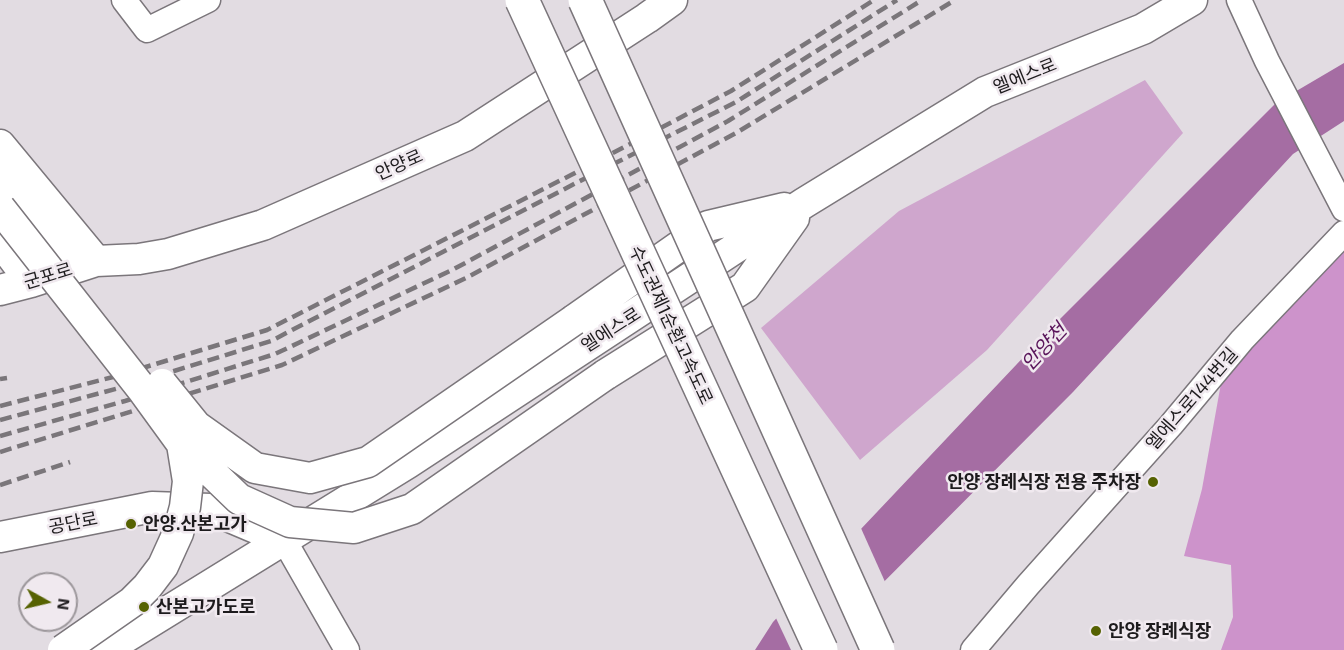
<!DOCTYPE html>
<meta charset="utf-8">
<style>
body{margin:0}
#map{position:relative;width:1344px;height:650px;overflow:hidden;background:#e2dce2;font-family:"Exo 2",sans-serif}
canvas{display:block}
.north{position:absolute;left:18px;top:572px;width:60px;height:60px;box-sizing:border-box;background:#f0e9ef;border:2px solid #9c979b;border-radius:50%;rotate:98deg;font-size:16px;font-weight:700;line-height:24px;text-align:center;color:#1d1b1d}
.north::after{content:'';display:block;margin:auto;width:21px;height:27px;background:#566202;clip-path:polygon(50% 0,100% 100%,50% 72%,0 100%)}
</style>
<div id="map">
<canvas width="1344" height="650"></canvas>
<div class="north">N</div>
</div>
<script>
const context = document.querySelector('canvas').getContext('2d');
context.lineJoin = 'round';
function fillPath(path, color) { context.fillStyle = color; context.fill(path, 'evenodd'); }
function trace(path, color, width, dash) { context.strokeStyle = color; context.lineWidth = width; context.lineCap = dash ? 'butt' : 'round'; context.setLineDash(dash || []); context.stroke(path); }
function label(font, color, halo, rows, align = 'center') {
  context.font = font + ' "Exo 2","Noto Sans KR",sans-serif'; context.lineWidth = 5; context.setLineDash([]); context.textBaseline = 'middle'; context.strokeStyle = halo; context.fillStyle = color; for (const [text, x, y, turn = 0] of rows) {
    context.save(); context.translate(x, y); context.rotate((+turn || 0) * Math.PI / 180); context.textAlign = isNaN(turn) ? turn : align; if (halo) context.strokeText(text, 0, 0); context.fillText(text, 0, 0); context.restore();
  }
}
fillPath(new Path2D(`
 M 1145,80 L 1183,133 L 987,350 L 860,460 L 761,328 L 899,211 Z`), '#cfa6cd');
fillPath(new Path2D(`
 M 1344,233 L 1344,650 L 1221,650 L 1233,617 L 1231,565 L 1184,556 L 1202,489 L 1225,361 Z`), '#cd93cb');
fillPath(new Path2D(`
 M 1344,63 L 1344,121 L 1293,154 L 1073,392 L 816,650 L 755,650 L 773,622 L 1051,328 L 1276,103 Z`), '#a56da3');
fillPath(new Path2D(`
 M 860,526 L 886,584 L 820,650 L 791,650 L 775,616 Z`), '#e2dce2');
const minor = new Path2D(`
 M 124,0 L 147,30 L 208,0
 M 1239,0 L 1267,61 L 1344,209
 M 284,540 L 347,650
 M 973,650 L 1028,585 L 1171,425 L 1242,340 L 1344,233`);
const tertiary = new Path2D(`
 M 0,145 L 96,261
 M 0,181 L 59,254
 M 0,241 L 31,282
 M 0,290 L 31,282 L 96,261 L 139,259 L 168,254 L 263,225 L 465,136 L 647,18 L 672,0
 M 574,320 L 708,226 L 784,208
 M 605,375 L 745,287 L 794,218
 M 0,537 L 152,507 L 211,509 L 284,540
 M 105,650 L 408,463 L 804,203 L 985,92 L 1143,29 L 1192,0`);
trace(minor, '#7b767b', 27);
trace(tertiary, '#7b767b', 33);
trace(minor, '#fff', 24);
trace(tertiary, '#fff', 30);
trace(new Path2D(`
 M 0,379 L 7,378
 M 0,406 L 113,377 L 267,330 L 571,175 L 731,91 L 874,0
 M 0,420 L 119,388 L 271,341 L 578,182 L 736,102 L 897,0
 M 0,436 L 125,401 L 275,354 L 454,269 L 728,121 L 922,0
 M 0,452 L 282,365 L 466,278 L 736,133 L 955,0
 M 0,485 L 70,462`), '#7a767a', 4.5, [12, 6]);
const tertiaryBridge = new Path2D(`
 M 0,208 L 142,389 L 182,444 L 239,499 L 290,522 L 354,528 L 412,509 L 605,375
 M 162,384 L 196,426 L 255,468 L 310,478 L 368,462 L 574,320
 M 63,650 L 132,602 L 147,587 L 163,566 L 178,533 L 185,507 L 188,481 L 182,444`);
const motorwayBridge = new Path2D(`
 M 522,0 L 821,650
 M 585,0 L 878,650`);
trace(tertiaryBridge, '#7b767b', 33, []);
trace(motorwayBridge, '#7b767b', 36, []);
trace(tertiaryBridge, '#fff', 30);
trace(motorwayBridge, '#fff', 33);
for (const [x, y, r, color] of [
 [1153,482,6,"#566202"],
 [131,524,6,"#566202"],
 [144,607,6,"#566202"],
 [1096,631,6,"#566202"]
]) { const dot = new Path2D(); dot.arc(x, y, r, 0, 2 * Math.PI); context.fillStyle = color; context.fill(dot); trace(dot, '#f0e9ef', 2); }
label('18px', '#1d1b1d', '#f0e9ef', [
 ["엘에스로",1025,76,-22],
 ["안양로",399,165,-24],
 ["군포로",48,276,-17],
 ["수도권제1순환고속도로",671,325,65],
 ["엘에스로",611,330,-33],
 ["엘에스로144번길",1192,399,-49],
 ["공단로",73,523,-11]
]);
label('bold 18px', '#1d1b1d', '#f0e9ef', [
 ["안양 장례식장 전용 주차장",1141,482,"right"],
 ["안양.산본고가",143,524],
 ["산본고가도로",156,607],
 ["안양 장례식장",1108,631]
], 'left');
label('italic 20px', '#59145a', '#f0e9ef', [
 ["안양천",1044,347,-47]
]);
</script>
